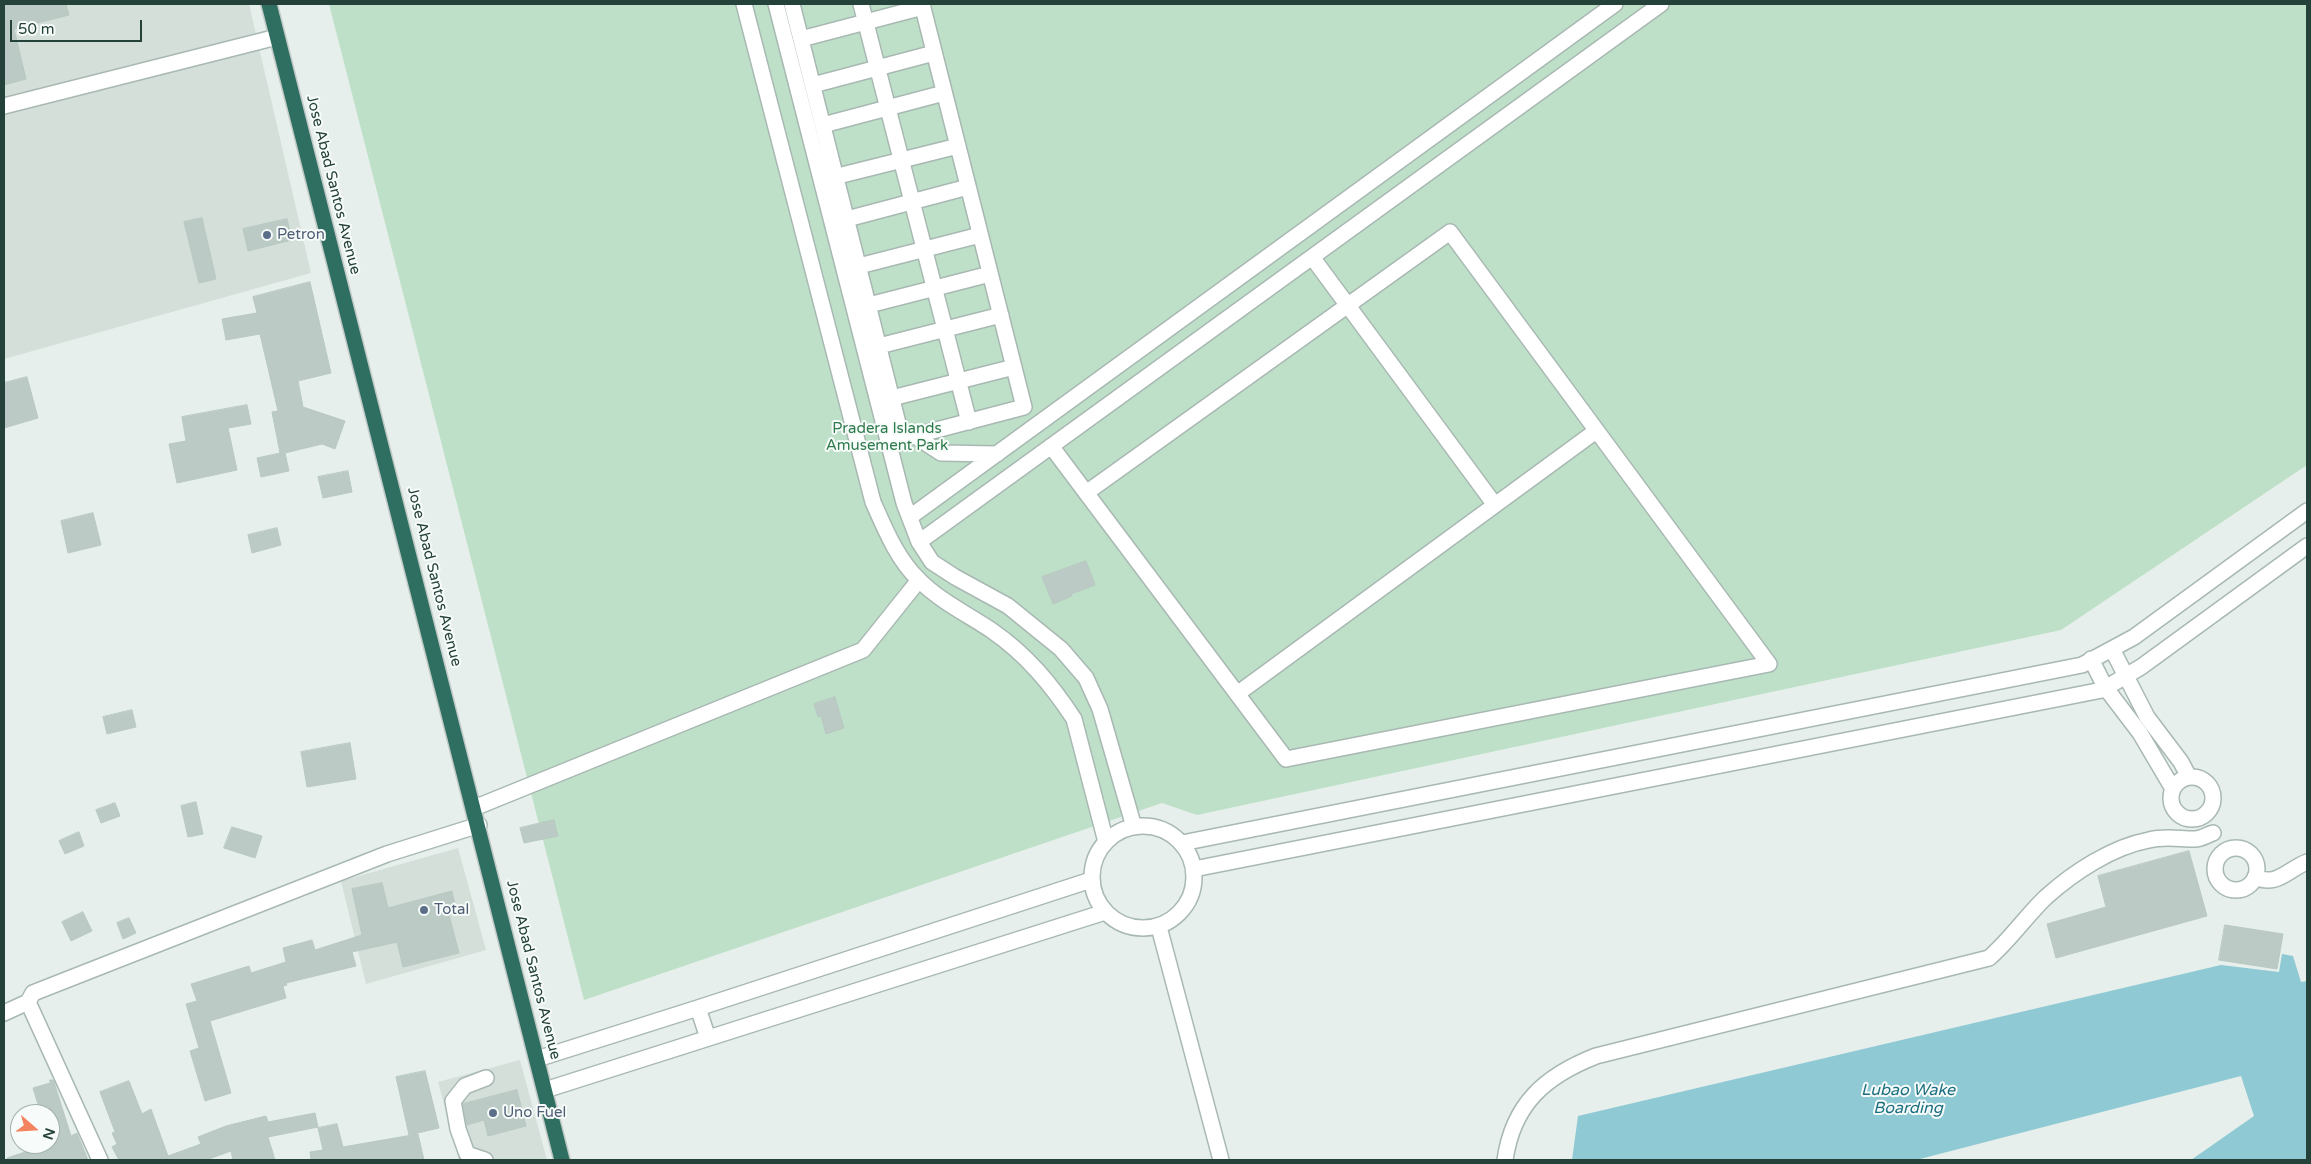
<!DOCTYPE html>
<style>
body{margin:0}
#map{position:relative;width:2311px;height:1164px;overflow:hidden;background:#e6efeb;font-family:"Varela Round",sans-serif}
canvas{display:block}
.frame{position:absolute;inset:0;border:5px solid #24423a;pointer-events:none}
.north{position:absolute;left:10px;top:1104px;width:50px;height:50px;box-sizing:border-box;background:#f7fbf9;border:1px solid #a3b1ad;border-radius:50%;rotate:109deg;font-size:14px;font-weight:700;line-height:20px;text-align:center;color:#24423a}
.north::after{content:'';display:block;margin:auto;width:18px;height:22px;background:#f4845f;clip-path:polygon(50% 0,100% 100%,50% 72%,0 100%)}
.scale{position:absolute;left:10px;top:20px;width:132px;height:22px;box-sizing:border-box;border:2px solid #24423a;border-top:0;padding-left:6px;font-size:15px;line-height:18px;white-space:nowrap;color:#24423a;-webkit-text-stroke:4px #f7fbf9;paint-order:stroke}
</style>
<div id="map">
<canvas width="2311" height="1164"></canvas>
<div class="frame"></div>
<div class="north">N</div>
<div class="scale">50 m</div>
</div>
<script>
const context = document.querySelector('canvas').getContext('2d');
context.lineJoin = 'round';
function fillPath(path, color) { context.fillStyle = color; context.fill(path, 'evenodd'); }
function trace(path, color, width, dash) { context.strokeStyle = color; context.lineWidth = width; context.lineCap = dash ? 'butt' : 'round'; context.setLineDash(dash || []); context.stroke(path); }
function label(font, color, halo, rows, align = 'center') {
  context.font = font + ' "Varela Round",sans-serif'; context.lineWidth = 4; context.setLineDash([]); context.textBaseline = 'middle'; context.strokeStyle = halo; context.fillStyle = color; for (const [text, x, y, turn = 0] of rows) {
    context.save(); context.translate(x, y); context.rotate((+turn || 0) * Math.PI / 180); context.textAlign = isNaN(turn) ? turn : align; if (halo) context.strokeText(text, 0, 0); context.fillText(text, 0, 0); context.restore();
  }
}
fillPath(new Path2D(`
 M 4,4 L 249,4 L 311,273 L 4,359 Z
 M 458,848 L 486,950 L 366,984 L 341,881 Z
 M 520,1060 L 547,1160 L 459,1160 L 438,1082 Z`), '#d4dfda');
fillPath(new Path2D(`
 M 329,4 L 2307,4 L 2307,465 L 2061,630 L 1197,815 L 1162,803 L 584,1000 Z`), '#bfe0c8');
fillPath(new Path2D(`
 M 2282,954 L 2293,956 L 2301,982 L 2307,981 L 2307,1160 L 2191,1160 L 2254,1116 L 2241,1076 L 1916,1160 L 1572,1160 L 1578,1116 L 2221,965 L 2279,972 Z`), '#8ec9d4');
const building = new Path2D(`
 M 4,4 L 66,4 L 69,15 L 14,29 L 26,79 L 4,85 Z
 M 202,218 L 216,279 L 199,283 L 184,222 Z
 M 287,219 L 292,240 L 248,251 L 243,229 Z
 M 310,282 L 331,373 L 298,381 L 303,407 L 345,421 L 335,449 L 322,444 L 285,453 L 289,471 L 261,477 L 257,458 L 280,453 L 272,412 L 278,411 L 260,334 L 226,340 L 222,319 L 257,313 L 253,297 Z
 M 27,377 L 38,418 L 4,428 L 4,383 Z
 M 247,405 L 251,424 L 228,428 L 237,470 L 177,483 L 169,444 L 186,441 L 182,417 Z
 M 348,471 L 352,492 L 323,498 L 318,477 Z
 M 93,513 L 101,545 L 68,553 L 61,521 Z
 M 277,528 L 281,545 L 252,553 L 248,535 Z
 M 1086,561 L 1095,585 L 1071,594 L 1072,596 L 1053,604 L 1042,577 Z
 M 835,697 L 844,728 L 826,734 L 821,716 L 818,717 L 814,704 Z
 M 132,710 L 136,727 L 107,734 L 103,717 Z
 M 350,743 L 356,779 L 307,787 L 301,752 Z
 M 196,802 L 203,834 L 188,837 L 181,806 Z
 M 115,803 L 120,816 L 101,823 L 96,810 Z
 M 554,820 L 558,836 L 524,843 L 520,828 Z
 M 232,827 L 262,836 L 255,858 L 224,848 Z
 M 79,832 L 84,846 L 65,854 L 59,841 Z
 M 2189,851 L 2207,916 L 2056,958 L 2047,924 L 2106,907 L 2098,876 Z
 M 382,883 L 388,908 L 452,891 L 457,913 L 449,915 L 459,953 L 403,967 L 397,942 L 352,952 L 356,966 L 286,983 L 287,985 L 283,986 L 286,998 L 210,1021 L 231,1093 L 205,1101 L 190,1051 L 199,1048 L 186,1004 L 197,1001 L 191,984 L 249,966 L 251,973 L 286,962 L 283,948 L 312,940 L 315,950 L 362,935 L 352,889 Z
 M 83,912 L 92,931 L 71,941 L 62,922 Z
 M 129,918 L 136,933 L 123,939 L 117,923 Z
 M 2225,925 L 2283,934 L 2277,969 L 2219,960 Z
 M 425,1071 L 439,1128 L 409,1135 L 396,1077 Z
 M 50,1080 L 53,1080 L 54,1082 L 71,1136 L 77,1133 L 88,1160 L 7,1160 L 7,1158 L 50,1144 L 50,1114 L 41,1114 L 33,1088 L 50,1083 Z
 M 129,1081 L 142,1114 L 151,1109 L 168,1156 L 201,1144 L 198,1137 L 226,1126 L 266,1116 L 268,1122 L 315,1113 L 318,1127 L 268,1137 L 275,1160 L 233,1160 L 231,1151 L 206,1160 L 119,1160 L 112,1147 L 117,1144 L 112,1133 L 115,1132 L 100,1092 Z
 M 517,1090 L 526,1126 L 488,1136 L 484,1120 L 467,1125 L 463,1104 Z
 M 337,1124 L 343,1147 L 418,1134 L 424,1160 L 311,1160 L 310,1152 L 323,1150 L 318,1128 Z`);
fillPath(building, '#bbcac4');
trace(building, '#b8c9c2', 1);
const minor = new Path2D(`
 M 744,4 L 873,502 C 885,529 897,559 919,580 C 940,601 967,614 991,630 C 1026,654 1051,684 1074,719 L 1106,842
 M 776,4 L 904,503 L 919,542 L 932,562 L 955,577 L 1008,606 L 1061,649 L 1086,678 L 1100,709 L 1134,827
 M 792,4 L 902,439 L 1024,407 L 922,4
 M 861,4 L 969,422
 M 801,39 L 923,7
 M 813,85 L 934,53
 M 4,106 L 277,37
 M 823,125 L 944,93
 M 826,179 L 958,146
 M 847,219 L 968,187
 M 1312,257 L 1495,505
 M 859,266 L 980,235
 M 869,305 L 990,274
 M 879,346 L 1001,315
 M 892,398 L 1014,367
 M 915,436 L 941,453 L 997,454
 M 1051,446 L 1286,759 L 1769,664 L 1450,232 L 1086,493
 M 910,517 L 1615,4
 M 919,542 L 1661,4
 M 2112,649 L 2147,717 L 2181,762 L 2189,777
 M 2091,659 L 2105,687 L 2140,733 L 2173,789
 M 1237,694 L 1596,431
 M2171 798a21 21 0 1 1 42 0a21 21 0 1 1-42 0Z
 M 474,808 L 863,650 L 919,580
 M1092 877a51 51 0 1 1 102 0a51 51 0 1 1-102 0Z
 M 1182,843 L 2082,665 L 2134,637 L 2307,511
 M2215 869a21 21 0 1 1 42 0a21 21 0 1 1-42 0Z
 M 1194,869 L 2102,690 L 2141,667 L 2307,546
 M 2255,877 C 2277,887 2287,870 2307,862
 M 1159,927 L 1221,1160
 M 28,1002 L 100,1160
 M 698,1008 L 708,1038
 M 4,1013 L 28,1002 L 33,993 L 387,854 L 479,825
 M 537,1059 L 698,1008 L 1091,880
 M 545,1090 L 1105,912
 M 485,1160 L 467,1154 L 458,1129 L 453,1101 L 465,1086 L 486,1078
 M 1505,1160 C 1513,1104 1545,1076 1596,1056 L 1989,958 C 2010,940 2026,916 2046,897 C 2074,872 2112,847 2149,840 C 2164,836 2179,839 2195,839 C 2201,839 2207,835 2213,833`);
const highway = new Path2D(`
 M 269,4 L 562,1160`);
trace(minor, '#a8b8b2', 18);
trace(highway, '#c2cac8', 18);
trace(minor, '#fff', 15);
trace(highway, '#2f6f62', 15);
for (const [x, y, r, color] of [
 [267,235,5,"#5c6f8a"],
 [424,910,5,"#5c6f8a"],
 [493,1113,5,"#5c6f8a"]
]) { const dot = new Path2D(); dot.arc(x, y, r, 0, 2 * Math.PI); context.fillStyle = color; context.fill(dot); trace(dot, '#f7fbf9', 2); }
label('15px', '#24423a', '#f7fbf9', [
 ["Jose Abad Santos Avenue",333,185,76],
 ["Jose Abad Santos Avenue",434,577,76],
 ["Jose Abad Santos Avenue",533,970,76]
]);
label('15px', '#4e5e75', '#f7fbf9', [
 ["Petron",277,235],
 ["Total",434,910],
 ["Uno Fuel",503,1113]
], 'left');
label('15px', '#2d7a4b', '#f7fbf9', [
 ["Pradera Islands",887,429],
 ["Amusement Park",887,446]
]);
label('italic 16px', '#1c6f80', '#f7fbf9', [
 ["Lubao Wake",1908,1091],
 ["Boarding",1908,1109]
]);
</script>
